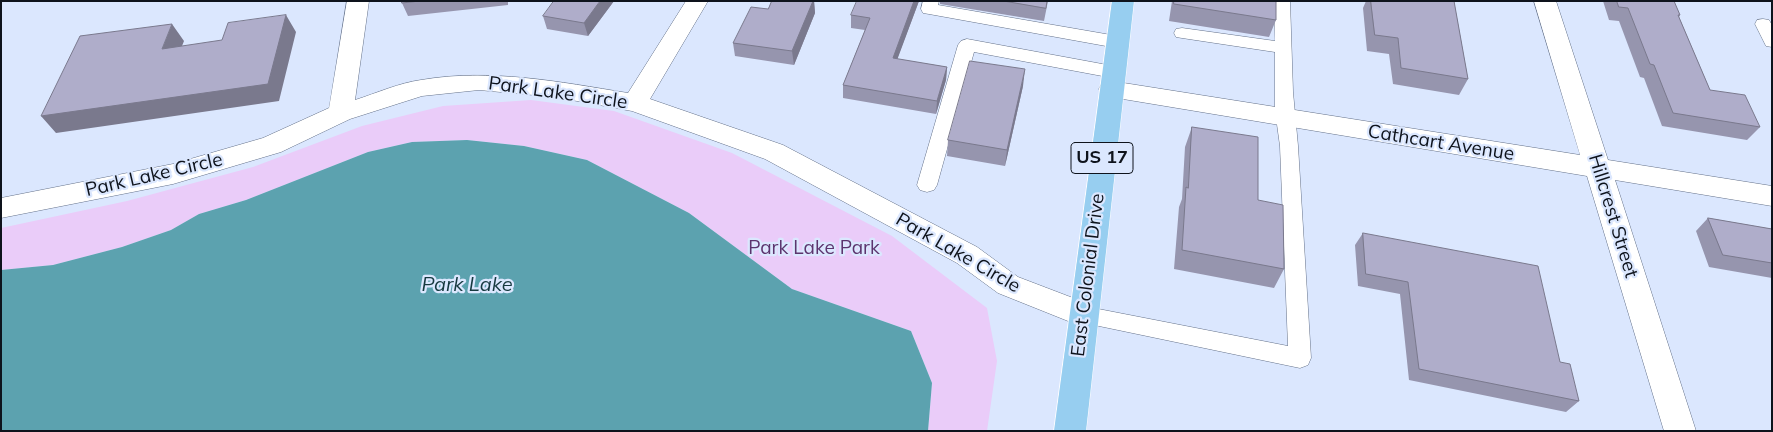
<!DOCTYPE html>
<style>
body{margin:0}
#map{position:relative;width:1773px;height:432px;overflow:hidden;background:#dbe7fe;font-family:Mulish,sans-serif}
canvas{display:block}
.frame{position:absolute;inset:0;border:2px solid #0e131c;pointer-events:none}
</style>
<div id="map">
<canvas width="1773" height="432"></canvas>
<div class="frame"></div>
</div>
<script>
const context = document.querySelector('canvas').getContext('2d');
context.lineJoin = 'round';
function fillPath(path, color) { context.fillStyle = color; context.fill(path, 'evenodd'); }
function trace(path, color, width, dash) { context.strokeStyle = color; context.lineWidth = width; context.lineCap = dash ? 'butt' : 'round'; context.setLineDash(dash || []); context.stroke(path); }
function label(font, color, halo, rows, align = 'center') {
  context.font = font + ' Mulish,sans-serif'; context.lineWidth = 4.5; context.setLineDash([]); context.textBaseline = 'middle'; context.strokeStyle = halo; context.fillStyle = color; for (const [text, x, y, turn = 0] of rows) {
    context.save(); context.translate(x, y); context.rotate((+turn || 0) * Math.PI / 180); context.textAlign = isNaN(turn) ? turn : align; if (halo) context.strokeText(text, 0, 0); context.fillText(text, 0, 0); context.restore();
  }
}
fillPath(new Path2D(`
 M 531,100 L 614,111 L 732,153 L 892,236 L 987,308 L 997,361 L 987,431 L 928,431 L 932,383 L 911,331 L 792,289 L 689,213 L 587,160 L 524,146 L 467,140 L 412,142 L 368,152 L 246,200 L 199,214 L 171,230 L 122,247 L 53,265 L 1,270 L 1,228 L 127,201 L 253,167 L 362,126 L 443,106 Z`), '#eaccf9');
fillPath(new Path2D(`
 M 467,140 L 524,146 L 587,160 L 689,213 L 792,289 L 911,331 L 932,383 L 928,431 L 1,431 L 1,270 L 53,265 L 122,247 L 171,230 L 199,214 L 246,200 L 368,152 L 412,142 Z`), '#5ca2af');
const service = new Path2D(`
 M 923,1 L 939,1 L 938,5 L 1117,36 L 1123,38 L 1125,42 L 1123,46 L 1117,48 L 929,14 L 923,13 L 921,9 Z
 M 1274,1 L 1290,1 L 1293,92 L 1298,146 L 1311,358 L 1308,365 L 1300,368 L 1075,321 L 1072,315 L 1075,309 L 1083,306 L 1288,346 L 1280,146 L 1275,110 L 1275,52 L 1182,38 L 1176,37 L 1174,33 L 1176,29 L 1182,28 L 1275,41 Z
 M 1763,19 L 1769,20 L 1772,25 L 1772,47 L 1766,46 L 1755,24 L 1757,20 Z
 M 967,39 L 1113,66 L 1119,68 L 1122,72 L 1119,76 L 1113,78 L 974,52 L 937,185 L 934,190 L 927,192 L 920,190 L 917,185 L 958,45 L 961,41 Z`);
const minor = new Path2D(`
 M 347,1 L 369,1 L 355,100 C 377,93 399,83 421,80 C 490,68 560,82 628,93 L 686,1 L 708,1 L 650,99 L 783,145 L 977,247 L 1018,277 L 1094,306 L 1098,315 L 1094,324 L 1083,327 L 998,293 L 957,263 L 765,159 L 632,111 L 555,97 L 479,90 L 422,96 L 350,119 L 281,152 L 173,184 L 1,218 L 1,198 L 173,164 L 263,138 L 329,108 Z
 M 1534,1 L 1556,1 L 1608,160 L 1772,186 L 1772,206 L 1615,180 L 1696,431 L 1664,431 L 1587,176 L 1111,97 L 1102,95 L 1099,89 L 1102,83 L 1111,81 L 1580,155 Z`);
const trunk = new Path2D(`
 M 1112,1 L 1134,1 L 1086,431 L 1054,431 Z`);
trace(service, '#647189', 1);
trace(minor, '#647189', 1);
trace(trunk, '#fff', 1);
fillPath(service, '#fff');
fillPath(minor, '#fff');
fillPath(trunk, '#97cef0');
fillPath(new Path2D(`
 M 402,1 L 508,1 L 508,5 L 408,16 L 402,3 Z
 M 614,1 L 588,36 L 547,29 L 543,16 Z
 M 772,1 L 814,1 L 815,13 L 794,65 L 735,56 L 733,43 L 768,9 Z
 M 919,1 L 897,59 L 947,67 L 946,80 L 936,114 L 843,98 L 843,85 L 865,30 L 851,28 L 851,15 Z
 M 940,1 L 1048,1 L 1044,21 L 940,4 Z
 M 1172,1 L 1276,1 L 1276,20 L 1269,37 L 1169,21 Z
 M 1366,1 L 1454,1 L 1468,79 L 1459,95 L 1393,84 L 1389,54 L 1367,51 L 1363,8 Z
 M 1603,1 L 1674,1 L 1680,15 L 1679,17 L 1710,90 L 1760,127 L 1747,140 L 1662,126 L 1644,78 L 1640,77 L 1619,21 L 1609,20 Z
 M 1023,86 L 1005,166 L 947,156 L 948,140 Z
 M 1192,127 L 1258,200 L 1284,269 L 1274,288 L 1174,269 L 1179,207 L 1182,199 L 1185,147 Z
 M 1708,218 L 1772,229 L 1772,278 L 1709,267 L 1696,231 Z
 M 1363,233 L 1560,362 L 1579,401 L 1566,412 L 1409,380 L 1400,294 L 1358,286 L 1355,245 Z`), '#9695ae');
fillPath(new Path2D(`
 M 600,1 L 614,1 L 588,36 L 584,23 Z
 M 813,1 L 814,1 L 815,13 L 794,65 L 792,51 Z
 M 914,1 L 919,1 L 893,71 L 893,58 Z
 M 286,15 L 296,32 L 279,101 L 56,133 L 41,116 Z
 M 172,24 L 184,41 L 174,66 L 162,49 Z
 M 947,67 L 946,80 L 936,114 L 937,101 Z
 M 1025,69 L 1023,86 L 1005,166 L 1007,150 Z`), '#7a798d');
const building = new Path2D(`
 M 402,1 L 420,1 L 402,3 Z
 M 554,1 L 600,1 L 584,23 L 543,16 Z
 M 772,1 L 813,1 L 792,51 L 733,43 L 751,7 L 768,9 Z
 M 857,1 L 914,1 L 893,58 L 947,67 L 937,101 L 843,85 L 870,18 L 851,15 Z
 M 1004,1 L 1047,1 L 1046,8 Z
 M 1174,1 L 1276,1 L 1276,20 L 1174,4 Z
 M 1371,1 L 1454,1 L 1468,79 L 1401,68 L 1398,38 L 1375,35 Z
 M 1617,1 L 1674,1 L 1680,15 L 1678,15 L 1710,90 L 1745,95 L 1760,127 L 1673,113 L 1654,65 L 1650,64 L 1628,8 L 1619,7 Z
 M 286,15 L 268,84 L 41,116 L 80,36 L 172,24 L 162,49 L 222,40 L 228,23 Z
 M 970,61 L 1025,69 L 1007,150 L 948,140 Z
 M 1192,127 L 1258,137 L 1258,200 L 1283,205 L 1284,269 L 1182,250 L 1186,187 L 1188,188 Z
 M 1708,218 L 1772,229 L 1772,263 L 1723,255 Z
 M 1363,233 L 1538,266 L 1560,362 L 1570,364 L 1579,401 L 1419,369 L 1408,282 L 1366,274 Z`);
fillPath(building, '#afadca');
trace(building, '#7a798d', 1);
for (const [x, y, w] of [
 [1102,158,62]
]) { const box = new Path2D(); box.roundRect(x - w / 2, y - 15.5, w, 31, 4); context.fillStyle = '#dbe7fe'; context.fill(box); trace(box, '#0e131c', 1); }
label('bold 18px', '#0e131c', null, [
 ["US 17",1102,158]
]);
label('19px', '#0e131c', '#dbe7fe', [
 ["Park Lake Circle",558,93,8],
 ["Cathcart Avenue",1441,143,9],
 ["Park Lake Circle",154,175,-13],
 ["Hillcrest Street",1613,216,73],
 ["Park Lake Circle",958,253,30],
 ["East Colonial Drive",1088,275,-83]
]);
label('19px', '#5c346e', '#dbe7fe', [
 ["Park Lake Park",814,248]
]);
label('italic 20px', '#16393f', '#dbe7fe', [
 ["Park Lake",467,285]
]);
</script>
